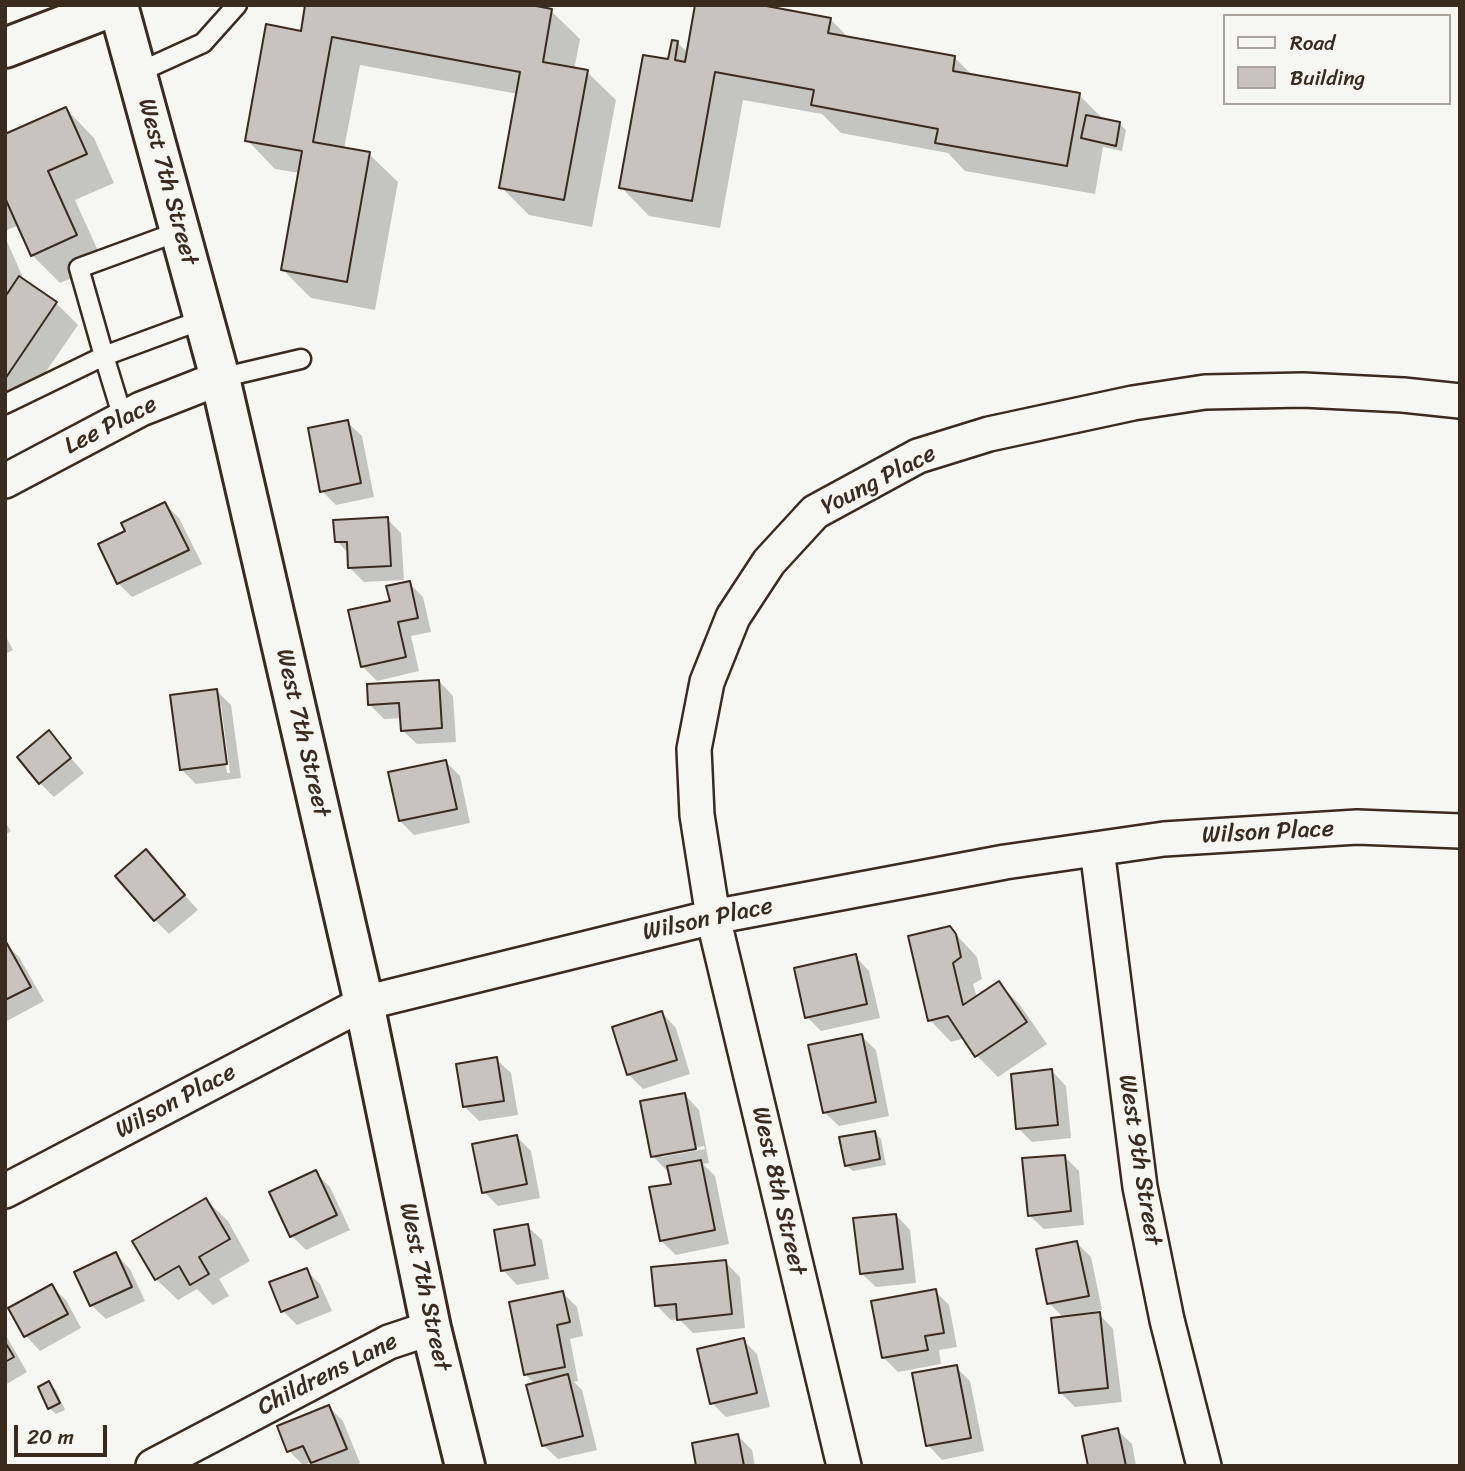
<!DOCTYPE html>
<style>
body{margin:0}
#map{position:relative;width:1465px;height:1471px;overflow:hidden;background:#f6f6f2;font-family:Sriracha,sans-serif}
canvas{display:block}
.frame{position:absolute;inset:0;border:7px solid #3b2a1e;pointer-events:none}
.legend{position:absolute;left:1223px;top:14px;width:228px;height:91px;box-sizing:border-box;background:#f6f6f2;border:2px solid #aba49d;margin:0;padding:9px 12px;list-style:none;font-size:21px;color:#3b2a1e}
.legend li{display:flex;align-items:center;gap:14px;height:35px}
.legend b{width:35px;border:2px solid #aba49d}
.scale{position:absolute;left:14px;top:1425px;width:93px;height:32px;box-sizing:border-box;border:4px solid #3b2a1e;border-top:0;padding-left:9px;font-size:21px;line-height:24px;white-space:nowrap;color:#3b2a1e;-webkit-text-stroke:5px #f6f6f2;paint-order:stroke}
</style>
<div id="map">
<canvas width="1465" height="1471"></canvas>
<div class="frame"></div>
<ul class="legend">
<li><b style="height:9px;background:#f6f6f2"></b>Road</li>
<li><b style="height:19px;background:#c8c3be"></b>Building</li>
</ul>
<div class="scale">20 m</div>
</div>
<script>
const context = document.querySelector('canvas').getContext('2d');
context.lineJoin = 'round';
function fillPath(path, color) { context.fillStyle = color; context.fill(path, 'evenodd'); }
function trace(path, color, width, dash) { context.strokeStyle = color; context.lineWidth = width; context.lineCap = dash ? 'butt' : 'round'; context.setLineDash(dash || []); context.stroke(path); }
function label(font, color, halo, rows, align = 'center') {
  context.font = font + ' Sriracha,sans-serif'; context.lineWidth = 5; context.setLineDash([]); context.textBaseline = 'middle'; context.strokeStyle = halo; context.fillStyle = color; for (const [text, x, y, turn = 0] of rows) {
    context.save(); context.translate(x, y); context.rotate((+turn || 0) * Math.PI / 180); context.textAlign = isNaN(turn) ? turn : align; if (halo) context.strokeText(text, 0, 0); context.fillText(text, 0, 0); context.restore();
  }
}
fillPath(new Path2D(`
 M 551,11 L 580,39 L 574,70 L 587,72 L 616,100 L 592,227 L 529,215 L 501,187 L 518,94 L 360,65 L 344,149 L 369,154 L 398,182 L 375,310 L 311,298 L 282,269 L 300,173 L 275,169 L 247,140 L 302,33 Z
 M 830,19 L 849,38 L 955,58 L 973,76 L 1079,95 L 1104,120 L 1120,124 L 1126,130 L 1122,151 L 1103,147 L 1095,194 L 965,171 L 948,153 L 841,133 L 822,114 L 743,100 L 720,228 L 649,216 L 621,187 L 677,42 L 688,53 Z
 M 66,109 L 94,138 L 114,183 L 75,200 L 104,264 L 60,283 L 32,255 L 19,225 L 5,231 L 5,136 Z
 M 5,237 L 25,282 L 56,303 L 78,325 L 23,405 L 5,393 Z
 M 347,422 L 362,436 L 374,497 L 336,505 L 322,491 Z
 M 165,504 L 179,518 L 202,564 L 132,597 L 118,583 Z
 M 387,519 L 401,533 L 404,580 L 364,582 L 350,568 L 349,554 L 337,541 Z
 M 409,583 L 423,597 L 431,632 L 411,636 L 419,671 L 377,681 L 362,666 L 392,603 Z
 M 5,635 L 13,650 L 5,654 Z
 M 439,681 L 453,696 L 456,742 L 417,744 L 402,730 L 402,718 L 384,719 L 370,705 Z
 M 217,691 L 231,705 L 241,778 L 196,784 L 182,770 ZM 217,705 L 221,705 L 230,773 L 227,773 Z
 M 49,733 L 84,773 L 54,797 L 40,783 Z
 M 446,762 L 460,776 L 470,823 L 414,835 L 400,821 Z
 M 5,822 L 11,831 L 5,835 Z
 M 146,851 L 198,910 L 169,934 L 155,920 Z
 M 950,928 L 977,957 L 982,979 L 973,984 L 977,998 L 999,983 L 1020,1005 L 1047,1044 L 998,1077 L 977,1056 L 965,1038 L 951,1042 L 930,1020 Z
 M 5,943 L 19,957 L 44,1001 L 5,1022 Z
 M 855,956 L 869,971 L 880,1018 L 821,1031 L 807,1017 Z
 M 662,1013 L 676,1028 L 690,1074 L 643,1089 L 629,1075 L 614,1028 Z
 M 861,1036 L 876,1050 L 889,1116 L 839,1126 L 824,1112 Z
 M 496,1059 L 511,1073 L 518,1115 L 479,1121 L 465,1107 Z
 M 1052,1071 L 1066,1086 L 1071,1138 L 1032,1142 L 1018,1128 Z
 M 685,1095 L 699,1110 L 709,1163 L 703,1164 L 715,1176 L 729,1244 L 676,1255 L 661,1241 L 673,1185 L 670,1170 L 667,1171 L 653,1156 ZM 704,1146 L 705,1149 L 661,1157 L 661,1154 Z
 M 874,1132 L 881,1139 L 886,1165 L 853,1171 L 846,1165 Z
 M 517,1137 L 531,1151 L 540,1198 L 498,1206 L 484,1192 Z
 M 1064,1156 L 1079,1171 L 1084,1225 L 1044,1229 L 1029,1215 Z
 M 315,1172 L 330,1187 L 350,1230 L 306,1250 L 292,1236 L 271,1193 Z
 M 206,1200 L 228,1221 L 250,1261 L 219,1279 L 229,1296 L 213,1305 L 197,1289 L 178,1300 L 156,1279 Z
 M 896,1215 L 910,1230 L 916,1283 L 876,1287 L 861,1273 Z
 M 527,1226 L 542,1240 L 549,1279 L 517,1285 L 503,1270 Z
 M 1077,1243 L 1091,1257 L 1102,1310 L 1085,1313 L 1086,1316 L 1099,1314 L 1113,1329 L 1122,1402 L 1075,1407 L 1061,1393 L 1064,1318 L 1049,1303 Z
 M 116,1254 L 130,1269 L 145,1301 L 106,1319 L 91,1305 Z
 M 725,1262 L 740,1277 L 745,1328 L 693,1333 L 679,1319 L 671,1320 L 657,1306 Z
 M 306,1270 L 320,1284 L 332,1311 L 297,1325 L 283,1311 Z
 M 51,1286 L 66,1300 L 81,1328 L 40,1351 L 26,1336 L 11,1308 Z
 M 935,1291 L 949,1305 L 957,1347 L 939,1350 L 941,1364 L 898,1372 L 884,1358 Z
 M 563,1293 L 577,1307 L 583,1336 L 570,1339 L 578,1381 L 574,1382 L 582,1390 L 597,1450 L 558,1459 L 543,1445 L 535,1384 L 525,1374 Z
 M 5,1334 L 27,1372 L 5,1385 Z
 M 743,1340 L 757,1354 L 770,1407 L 726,1417 L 712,1403 Z
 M 956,1367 L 970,1381 L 984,1451 L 942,1460 L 928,1445 Z
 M 49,1384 L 56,1390 L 65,1410 L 56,1414 L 49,1408 Z
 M 329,1407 L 343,1421 L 360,1463 L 354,1466 L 316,1466 L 312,1462 L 303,1465 L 289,1451 Z
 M 1117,1430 L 1132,1444 L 1136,1466 L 1090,1466 Z
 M 738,1436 L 752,1450 L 755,1466 L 698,1466 Z`), '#0003');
const building = new Path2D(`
 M 305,5 L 531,5 L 552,9 L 543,62 L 588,70 L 564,200 L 499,188 L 520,72 L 332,37 L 313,142 L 370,152 L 347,282 L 281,270 L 302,151 L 245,141 L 266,24 L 301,31 Z
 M 695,5 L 761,5 L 831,18 L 828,33 L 955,56 L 953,71 L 1080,93 L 1067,166 L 935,143 L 938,129 L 811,105 L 814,90 L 715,72 L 692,201 L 619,188 L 643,55 L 668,59 L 672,40 L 678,41 L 675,60 L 685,62 Z
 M 66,107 L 87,154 L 48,171 L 77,235 L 31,256 L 5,198 L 5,134 Z
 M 1086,115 L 1120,122 L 1116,146 L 1081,138 Z
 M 19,276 L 57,302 L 5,379 L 5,297 Z
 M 348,420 L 361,483 L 320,492 L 308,428 Z
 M 165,502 L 189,550 L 117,584 L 98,544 L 125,531 L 121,523 Z
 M 388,517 L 391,566 L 348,568 L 347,542 L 335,542 L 333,520 Z
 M 410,581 L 418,618 L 398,622 L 406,657 L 361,667 L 348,610 L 390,601 L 386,586 Z
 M 439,680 L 442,728 L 401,731 L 399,703 L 368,705 L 367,684 Z
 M 217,689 L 227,764 L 180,770 L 170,695 Z
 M 49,730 L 71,758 L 39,784 L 17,757 Z
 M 446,760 L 457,809 L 399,821 L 388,772 Z
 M 146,849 L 185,895 L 154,921 L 115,876 Z
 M 950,926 L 956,934 L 961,957 L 953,963 L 963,1005 L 999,981 L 1027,1022 L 975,1057 L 948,1016 L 928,1021 L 908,936 Z
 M 5,940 L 31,987 L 5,1000 Z
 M 856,954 L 867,1004 L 805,1018 L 794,968 Z
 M 662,1011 L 677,1060 L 627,1075 L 612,1027 Z
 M 862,1034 L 876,1102 L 823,1113 L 808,1045 Z
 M 497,1057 L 504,1101 L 463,1107 L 456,1064 Z
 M 1052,1069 L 1058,1125 L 1016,1129 L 1011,1074 Z
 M 685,1093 L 696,1149 L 651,1157 L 640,1101 Z
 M 875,1131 L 880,1159 L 845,1166 L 839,1137 Z
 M 517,1135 L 527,1184 L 482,1193 L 472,1144 Z
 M 1065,1155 L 1071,1211 L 1028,1216 L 1022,1158 Z
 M 701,1160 L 715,1230 L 660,1241 L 649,1187 L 671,1184 L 667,1166 Z
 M 316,1170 L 337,1215 L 290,1237 L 269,1192 Z
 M 206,1198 L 230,1239 L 199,1257 L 209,1274 L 190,1285 L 179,1266 L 155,1280 L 132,1241 Z
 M 896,1214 L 903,1269 L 860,1274 L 853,1218 Z
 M 528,1224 L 535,1265 L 501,1271 L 494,1230 Z
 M 1077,1241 L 1089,1296 L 1047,1304 L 1036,1249 Z
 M 116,1252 L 132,1287 L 90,1306 L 74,1272 Z
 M 726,1260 L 732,1314 L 677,1320 L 676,1304 L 655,1306 L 651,1267 Z
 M 307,1268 L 318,1297 L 281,1312 L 269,1282 Z
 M 52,1284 L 68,1314 L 24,1337 L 8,1308 Z
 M 936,1289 L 944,1333 L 925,1336 L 928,1350 L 882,1358 L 871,1301 Z
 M 563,1291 L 570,1322 L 557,1325 L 565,1367 L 524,1375 L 509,1302 Z
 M 1100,1312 L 1108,1388 L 1059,1393 L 1051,1318 Z
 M 744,1338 L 757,1393 L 710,1404 L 697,1349 Z
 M 5,1342 L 14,1357 L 5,1362 Z
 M 957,1365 L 971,1438 L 926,1446 L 912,1373 Z
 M 568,1374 L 583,1436 L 542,1446 L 526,1385 Z
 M 49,1381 L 60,1403 L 48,1409 L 38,1387 Z
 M 329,1405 L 347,1449 L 311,1463 L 303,1446 L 287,1452 L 277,1426 Z
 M 1118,1428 L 1126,1466 L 1088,1466 L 1082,1436 Z
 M 738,1434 L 744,1466 L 696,1466 L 692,1443 Z`);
fillPath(building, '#c8c3be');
trace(building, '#3b2a1e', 2);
const lane = new Path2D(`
 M 137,73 L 203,43 L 237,5
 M 180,231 L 79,268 L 104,356 L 204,319
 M 220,378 L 301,359
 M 5,404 L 104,356 L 123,418`);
const street = new Path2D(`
 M 5,481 L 141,409 L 220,378
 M 1097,849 L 1140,1187 L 1167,1320 L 1204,1466
 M 5,1191 L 364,1003 L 713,917 L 1005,862 L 1164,839 L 1357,827 L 1460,831
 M 153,1466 L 389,1342 L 431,1328
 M 844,1466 L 713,917 L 697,815 L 694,749 L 707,682 L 733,617 L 769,562 L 815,512 L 918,456 L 989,434 L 1133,403 L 1205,392 L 1303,390 L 1403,395 L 1460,401`);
const secondary = new Path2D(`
 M 118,5 L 220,378 L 364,1003 L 431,1328 L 465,1466
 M 5,48 L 117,5`);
trace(lane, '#3b2a1e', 23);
trace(street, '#3b2a1e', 38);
trace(secondary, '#3b2a1e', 44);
trace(lane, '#f6f6f2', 18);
trace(street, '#f6f6f2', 33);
trace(secondary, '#f6f6f2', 38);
label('24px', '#3b2a1e', '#f6f6f2', [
 ["West 7th Street",167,182,75],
 ["Lee Place",111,426,-27],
 ["Young Place",879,481,-27],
 ["West 7th Street",302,733,77],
 ["Wilson Place",1268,833,-3],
 ["Wilson Place",708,920,-12],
 ["Wilson Place",176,1102,-28],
 ["West 9th Street",1139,1160,81],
 ["West 8th Street",778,1191,77],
 ["West 7th Street",424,1287,78],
 ["Childrens Lane",328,1375,-27]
]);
</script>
